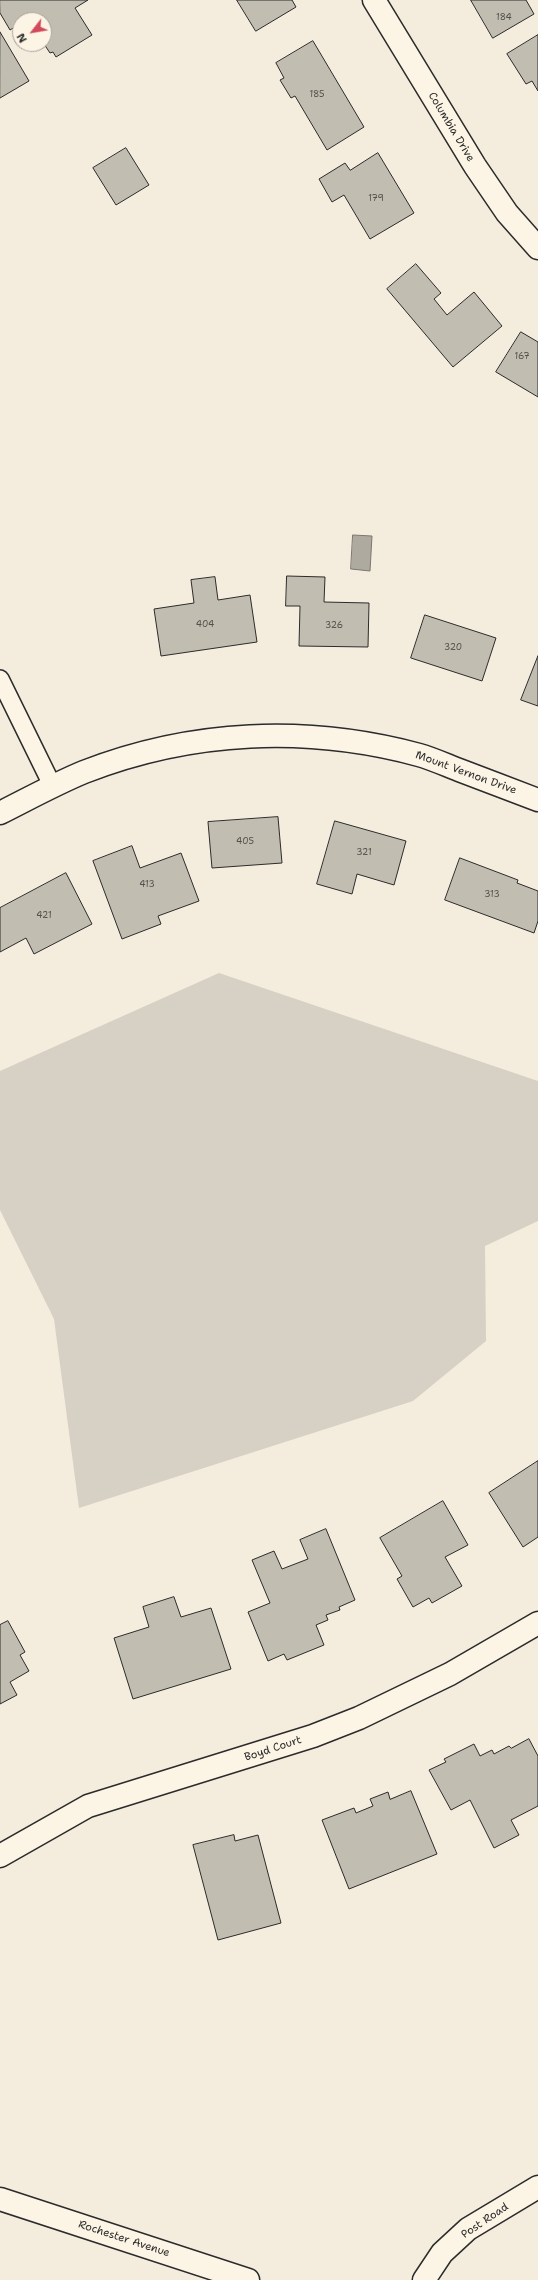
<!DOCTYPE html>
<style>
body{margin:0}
#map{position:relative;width:538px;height:2280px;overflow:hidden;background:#f4edde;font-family:"Shantell Sans",sans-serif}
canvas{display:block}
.north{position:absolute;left:12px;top:12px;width:40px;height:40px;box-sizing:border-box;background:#fcf5e5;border:1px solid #a8a49b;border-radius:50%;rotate:239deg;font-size:11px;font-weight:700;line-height:16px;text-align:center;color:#2b2b2b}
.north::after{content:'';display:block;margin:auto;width:14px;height:18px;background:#d1495b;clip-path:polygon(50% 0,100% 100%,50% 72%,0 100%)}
</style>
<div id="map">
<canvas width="538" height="2280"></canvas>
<div class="north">N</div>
</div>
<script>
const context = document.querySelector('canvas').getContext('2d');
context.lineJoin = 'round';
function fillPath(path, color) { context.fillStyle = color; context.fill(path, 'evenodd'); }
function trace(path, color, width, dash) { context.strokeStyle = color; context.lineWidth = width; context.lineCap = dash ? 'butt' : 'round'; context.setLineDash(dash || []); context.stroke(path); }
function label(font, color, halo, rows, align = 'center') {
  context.font = font + ' "Shantell Sans",sans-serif'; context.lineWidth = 4; context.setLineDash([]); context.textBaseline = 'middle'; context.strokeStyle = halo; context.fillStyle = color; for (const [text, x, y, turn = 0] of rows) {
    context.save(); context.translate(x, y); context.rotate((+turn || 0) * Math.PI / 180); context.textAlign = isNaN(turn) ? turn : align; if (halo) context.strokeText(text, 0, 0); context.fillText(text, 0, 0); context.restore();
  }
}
fillPath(new Path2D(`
 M 219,973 L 538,1081 L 538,1221 L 485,1246 L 486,1341 L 413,1401 L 79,1508 L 54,1319 L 0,1210 L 0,1071 Z`), '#d6d1c4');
const water = new Path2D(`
 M 353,535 L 372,536 L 370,571 L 351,569 Z`);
fillPath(water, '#afaaa0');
trace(water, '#7a7771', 1);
const building = new Path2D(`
 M 0,0 L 88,0 L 75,8 L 92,35 L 56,57 L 53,52 L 50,53 L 44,44 L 44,20 L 33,20 L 31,17 L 26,20 L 20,20 L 20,24 L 10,30 L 0,13 Z
 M 237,0 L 292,0 L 296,7 L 256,31 Z
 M 471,0 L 526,0 L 534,14 L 493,38 Z
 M 0,32 L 29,81 L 0,98 Z
 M 538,35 L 538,91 L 532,81 L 526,84 L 507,54 Z
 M 313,41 L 364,127 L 327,150 L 295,96 L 291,98 L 280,80 L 284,78 L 276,63 Z
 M 126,148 L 149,185 L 116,205 L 93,168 Z
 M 378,153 L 414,213 L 370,239 L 344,195 L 332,202 L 319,179 L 345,163 L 350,170 Z
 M 416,264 L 441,293 L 434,299 L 447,315 L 474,292 L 502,326 L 453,367 L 387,289 Z
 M 521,332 L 538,342 L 538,397 L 496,372 Z
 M 287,576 L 325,577 L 324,602 L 369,603 L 368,647 L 299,646 L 300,606 L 286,606 Z
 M 215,577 L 218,600 L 250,595 L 257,642 L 161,656 L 154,609 L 194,603 L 191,580 Z
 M 425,615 L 496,638 L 482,681 L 411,658 Z
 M 538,656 L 538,706 L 521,700 Z
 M 278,817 L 282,863 L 212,868 L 208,822 Z
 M 335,821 L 406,841 L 394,885 L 357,874 L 352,894 L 317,884 Z
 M 132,846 L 140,868 L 181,853 L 199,901 L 158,916 L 161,924 L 122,939 L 93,861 Z
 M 460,858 L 518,880 L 517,883 L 538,891 L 538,921 L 534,933 L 445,900 Z
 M 66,873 L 92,924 L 34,954 L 26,938 L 0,952 L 0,908 Z
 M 538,1461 L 538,1537 L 523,1547 L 489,1493 Z
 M 443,1501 L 468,1545 L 445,1557 L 462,1586 L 432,1603 L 429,1598 L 413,1607 L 397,1579 L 402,1576 L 380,1538 Z
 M 326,1529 L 355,1600 L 339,1607 L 340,1610 L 326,1615 L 328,1620 L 316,1625 L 324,1645 L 287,1660 L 284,1654 L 268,1661 L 248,1612 L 270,1603 L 252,1560 L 274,1551 L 282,1569 L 308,1559 L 300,1540 Z
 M 174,1597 L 181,1617 L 211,1608 L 231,1669 L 133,1699 L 114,1638 L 149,1627 L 143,1607 Z
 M 8,1621 L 25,1652 L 20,1655 L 29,1671 L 10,1682 L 17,1695 L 0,1704 L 0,1625 Z
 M 529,1739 L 538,1756 L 538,1806 L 511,1820 L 519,1835 L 494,1848 L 470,1800 L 451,1810 L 429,1770 L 446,1762 L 444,1759 L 474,1744 L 480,1756 L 492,1750 L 494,1754 L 509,1746 L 511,1748 Z
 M 411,1791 L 437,1854 L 349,1889 L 322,1820 L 354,1808 L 356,1813 L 373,1806 L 370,1799 L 388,1792 L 390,1799 Z
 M 234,1835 L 235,1841 L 258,1835 L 281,1923 L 218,1940 L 193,1845 Z`);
fillPath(building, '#c2bdb1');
trace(building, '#2b2b2b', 1);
const lane = new Path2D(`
 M 0,679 L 53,787`);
const street = new Path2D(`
 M 374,0 L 475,166 L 507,213 L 538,248
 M 0,813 C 28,799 55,784 84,772 C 192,730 307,725 419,755 C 433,759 446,765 459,770 C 485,780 512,790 538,800
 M 0,1856 L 88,1806 L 313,1736 L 359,1718 L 450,1674 L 538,1623
 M 424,2280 L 442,2253 L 468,2229 L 538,2187`);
const secondary = new Path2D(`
 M 0,2199 L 248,2280`);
trace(lane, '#2b2b2b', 20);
trace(street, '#2b2b2b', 25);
trace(secondary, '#2b2b2b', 25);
trace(lane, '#fcf5e5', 17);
trace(street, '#fcf5e5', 22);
trace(secondary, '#fcf5e5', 22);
label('9px', '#51504c', null, [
 ["184",504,18],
 ["185",317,95],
 ["179",376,199],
 ["167",522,357],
 ["404",205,625],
 ["326",334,626],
 ["320",453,648],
 ["405",245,842],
 ["321",364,853],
 ["413",147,885],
 ["313",492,895],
 ["421",44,916]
]);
label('11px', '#2b2b2b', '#fcf5e5', [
 ["Columbia Drive",451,127,59],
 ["Mount Vernon Drive",466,773,20],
 ["Boyd Court",273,1749,-18],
 ["Post Road",485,2221,-34],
 ["Rochester Avenue",124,2239,18]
]);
</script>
